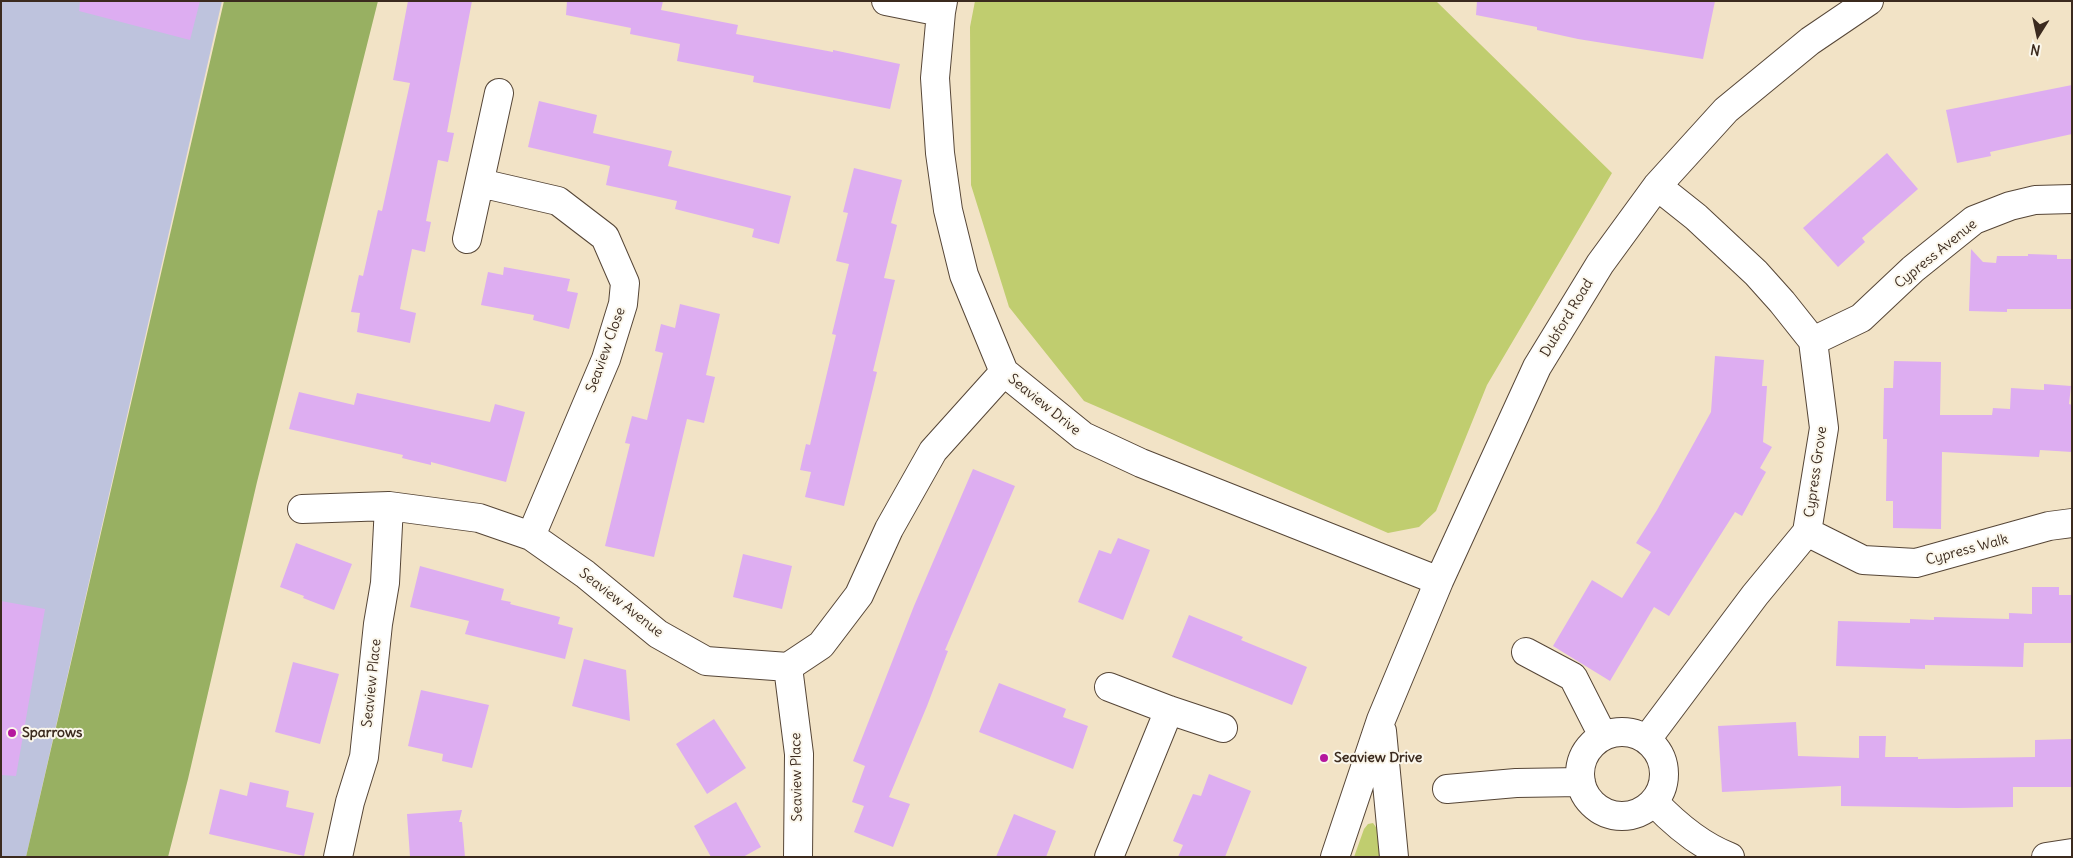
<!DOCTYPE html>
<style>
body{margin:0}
#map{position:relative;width:2073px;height:858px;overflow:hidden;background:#f2e3c6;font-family:Delius,sans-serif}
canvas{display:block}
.frame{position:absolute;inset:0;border:2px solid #3b2a1e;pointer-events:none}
.north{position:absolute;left:2013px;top:10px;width:50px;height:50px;-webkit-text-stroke:4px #fbf7ec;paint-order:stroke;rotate:190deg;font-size:14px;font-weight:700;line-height:20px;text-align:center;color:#3b2a1e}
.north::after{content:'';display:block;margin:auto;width:18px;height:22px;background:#3b2a1e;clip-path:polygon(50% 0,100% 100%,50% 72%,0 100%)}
</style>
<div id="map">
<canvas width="2073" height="858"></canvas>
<div class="frame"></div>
<div class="north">N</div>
</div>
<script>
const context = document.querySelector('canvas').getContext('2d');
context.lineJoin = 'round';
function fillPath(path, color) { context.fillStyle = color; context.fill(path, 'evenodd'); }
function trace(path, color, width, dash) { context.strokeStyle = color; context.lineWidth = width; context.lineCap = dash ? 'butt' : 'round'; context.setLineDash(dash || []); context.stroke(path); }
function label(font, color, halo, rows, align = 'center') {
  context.font = font + ' Delius,sans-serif'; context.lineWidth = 4; context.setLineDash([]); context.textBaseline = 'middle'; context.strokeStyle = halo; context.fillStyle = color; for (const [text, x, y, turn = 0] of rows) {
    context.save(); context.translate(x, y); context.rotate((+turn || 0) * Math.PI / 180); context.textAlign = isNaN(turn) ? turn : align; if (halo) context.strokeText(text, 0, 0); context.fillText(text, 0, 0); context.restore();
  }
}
fillPath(new Path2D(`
 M 1,1 L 222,1 L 26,857 L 1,857 Z`), '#bec3dd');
fillPath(new Path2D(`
 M 975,1 L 1436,1 L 1612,173 L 1487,385 L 1436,511 L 1419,527 L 1388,533 L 1084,401 L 1009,307 L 971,185 L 970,27 Z
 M 1373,823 L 1378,830 L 1381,857 L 1354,857 L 1364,829 L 1368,824 Z`), '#c0cd6f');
fillPath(new Path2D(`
 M 224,1 L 378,1 L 257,482 L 188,779 L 168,857 L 26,857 Z`), '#98b062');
fillPath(new Path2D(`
 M 80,1 L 200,1 L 190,40 L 79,11 Z
 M 408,1 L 472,1 L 447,132 L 454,133 L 448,162 L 438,160 L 426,221 L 431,222 L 425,252 L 412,249 L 400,309 L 416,313 L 410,343 L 357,332 L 360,313 L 351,312 L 359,275 L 363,276 L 378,210 L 382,211 L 410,83 L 393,80 Z
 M 567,1 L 663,1 L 661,10 L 738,25 L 736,34 L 833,52 L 833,50 L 900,64 L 890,109 L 753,82 L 754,76 L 677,61 L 680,44 L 630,34 L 631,28 L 566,15 Z
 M 1477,1 L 1715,1 L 1703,59 L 1578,39 L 1537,30 L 1537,27 L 1476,15 Z
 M 2072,85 L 2072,134 L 1990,152 L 1991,156 L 1957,163 L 1946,110 Z
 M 539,101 L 597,115 L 593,133 L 672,151 L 668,166 L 791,196 L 779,244 L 752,237 L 754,229 L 675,209 L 677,201 L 606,185 L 610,166 L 528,147 Z
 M 1887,153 L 1918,189 L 1862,238 L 1865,242 L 1838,267 L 1803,228 Z
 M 854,168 L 902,180 L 891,223 L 897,225 L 884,278 L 895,280 L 873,371 L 877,372 L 844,506 L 805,497 L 811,472 L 800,470 L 806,444 L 810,445 L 836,335 L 832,334 L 849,264 L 836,261 L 848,213 L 843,212 Z
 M 1971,249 L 1983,262 L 1996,263 L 1997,256 L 2028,256 L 2028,254 L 2057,255 L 2057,259 L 2072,259 L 2072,309 L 2007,309 L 2007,312 L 1969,311 Z
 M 504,267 L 570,279 L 567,291 L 578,293 L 569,329 L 533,320 L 534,315 L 481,305 L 488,272 L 503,275 Z
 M 680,304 L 720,314 L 706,375 L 715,377 L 704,423 L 687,419 L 654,557 L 605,546 L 630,444 L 625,443 L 632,416 L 647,420 L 663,353 L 655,351 L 661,324 L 675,328 Z
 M 1715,356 L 1764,360 L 1762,386 L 1767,386 L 1763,442 L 1772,447 L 1760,468 L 1766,472 L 1742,516 L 1735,512 L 1669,616 L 1654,607 L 1610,681 L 1553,646 L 1592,580 L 1622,598 L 1651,552 L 1636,543 L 1657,510 L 1711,412 Z
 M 1894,361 L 1941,362 L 1940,415 L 1992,415 L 1993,408 L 2010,409 L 2011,388 L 2044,390 L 2044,384 L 2071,386 L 2069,404 L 2072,405 L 2072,452 L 2040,450 L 2039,457 L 1942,452 L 1941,529 L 1893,528 L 1893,501 L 1886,501 L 1887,439 L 1883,439 L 1884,388 L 1893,388 Z
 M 299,392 L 354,405 L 357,393 L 490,422 L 495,404 L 525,412 L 506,482 L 431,462 L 431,465 L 402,458 L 403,455 L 289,429 Z
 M 973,469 L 1015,486 L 945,650 L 948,651 L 927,706 L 889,797 L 910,804 L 893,847 L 854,832 L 864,806 L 852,802 L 865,766 L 853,761 L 914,606 Z
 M 1118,538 L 1150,550 L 1123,620 L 1078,602 L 1099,550 L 1111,554 Z
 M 296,543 L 352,564 L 334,610 L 303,598 L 304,596 L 280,587 Z
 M 743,554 L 792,566 L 782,609 L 733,597 Z
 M 420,566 L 504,589 L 501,600 L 511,602 L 510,604 L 560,617 L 558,624 L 573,628 L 565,659 L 465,634 L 469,621 L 410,607 Z
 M 2032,587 L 2059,587 L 2059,595 L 2072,595 L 2072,643 L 2024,643 L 2023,667 L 1925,665 L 1925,669 L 1836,666 L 1838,621 L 1910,623 L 1910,619 L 1934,620 L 1934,617 L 2009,619 L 2009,613 L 2032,614 Z
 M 1,601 L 45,609 L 16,776 L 1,775 Z
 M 1189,615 L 1243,637 L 1241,640 L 1307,667 L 1292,705 L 1172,657 Z
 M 584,659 L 626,670 L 630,721 L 572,706 Z
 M 293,662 L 339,674 L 320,744 L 275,732 Z
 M 999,683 L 1066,709 L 1063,717 L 1088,726 L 1073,769 L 979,732 Z
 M 421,690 L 489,705 L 472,768 L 442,761 L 443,754 L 408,746 Z
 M 714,719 L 746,768 L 707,794 L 676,744 Z
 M 1796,722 L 1798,756 L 1859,758 L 1859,736 L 1886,736 L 1885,757 L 1918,757 L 1918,759 L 2035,757 L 2035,740 L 2072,739 L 2072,787 L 2013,787 L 2013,807 L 1957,808 L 1841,806 L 1841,786 L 1722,792 L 1718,726 Z
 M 1209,774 L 1251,791 L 1225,857 L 1178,857 L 1183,845 L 1173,841 L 1193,794 L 1201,796 Z
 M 250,782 L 289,791 L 286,807 L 314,813 L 304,856 L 209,834 L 220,789 L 247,796 Z
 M 736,802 L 761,847 L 743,857 L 711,857 L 694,826 Z
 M 462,810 L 459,822 L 462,822 L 465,857 L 410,857 L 407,814 Z
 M 1014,814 L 1056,831 L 1046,857 L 996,857 Z`), '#ddadf1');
const minor = new Path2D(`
 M 886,1 L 941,12
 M 943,1 L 941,12 L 935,78 L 940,153 L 948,210 L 964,275 L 1004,372 L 1083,436 L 1141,463 L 1439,581
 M 480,183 L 558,201 L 605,237 L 625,283 L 623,304 L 606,359 L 531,536
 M 467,239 L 499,93
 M 1813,341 L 1861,318 L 1913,269 L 1974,220 L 2010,206 L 2035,200 L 2072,199
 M 302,509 L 389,506 L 479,518 L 531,536 L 585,574 L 658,634 L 706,661 L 788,667 L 821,645 L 859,595 L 889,529 L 933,451 L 1004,372
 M 1807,532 L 1863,560 L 1916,563 L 2049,526 L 2072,523
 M 1526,652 L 1573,677 L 1603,736
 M 788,667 L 799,754 L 798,857
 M 1109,687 L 1169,710 L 1223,728
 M 1382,731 L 1394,857
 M1580 774a42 42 0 1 1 84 0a42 42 0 1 1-84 0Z
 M 1647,739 L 1755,595 L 1807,532 L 1824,428 L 1813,341 L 1782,302 L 1756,273 L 1696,217 L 1657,186
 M 1447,789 L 1516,783 L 1581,782
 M 1654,802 C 1675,824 1701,846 1730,857
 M 338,857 L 350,802 L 364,757 L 378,624 L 385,583 L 389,506
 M 1109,857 L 1169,710
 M 1335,857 L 1381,720 L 1439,581 L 1537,367 L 1600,264 L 1657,186 L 1726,110 L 1810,41 L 1869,1
 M 2046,857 L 2072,853`);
trace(minor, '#564637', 30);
trace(minor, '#fff', 28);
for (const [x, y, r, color] of [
 [12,733,5,"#b5179e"],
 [1324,758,5,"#b5179e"]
]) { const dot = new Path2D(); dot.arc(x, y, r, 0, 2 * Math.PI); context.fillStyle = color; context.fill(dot); trace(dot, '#fbf7ec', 2); }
label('14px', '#3b2a1e', '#fbf7ec', [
 ["Cypress Avenue",1936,254,-39],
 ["Dubford Road",1567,318,-59],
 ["Seaview Close",606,350,-70],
 ["Seaview Drive",1044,405,39],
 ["Cypress Grove",1816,472,-82],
 ["Cypress Walk",1967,550,-15],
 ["Seaview Avenue",621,603,38],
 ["Seaview Place",372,683,-84],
 ["Seaview Place",797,777,-91]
]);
label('bold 14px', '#3b2a1e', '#fbf7ec', [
 ["Sparrows",22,733],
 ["Seaview Drive",1334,758]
], 'left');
</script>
